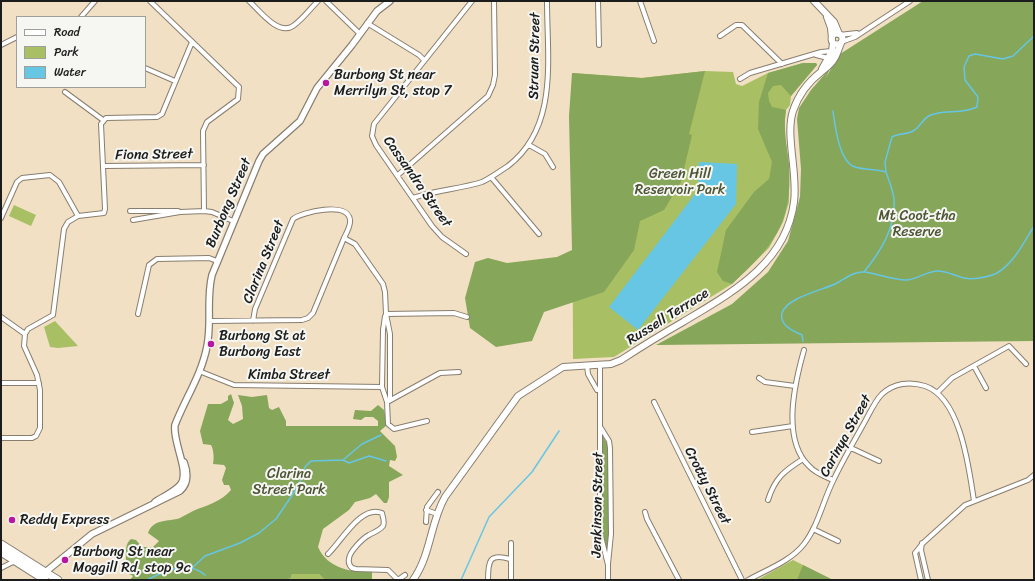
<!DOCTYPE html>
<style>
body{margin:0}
#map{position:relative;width:1035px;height:581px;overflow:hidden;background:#f2e0c4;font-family:Sriracha,sans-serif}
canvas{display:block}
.frame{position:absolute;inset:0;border:2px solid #1c1c1c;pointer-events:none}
.legend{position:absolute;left:16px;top:16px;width:130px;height:72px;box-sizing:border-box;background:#f6f6f2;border:1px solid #9f9f9c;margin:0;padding:5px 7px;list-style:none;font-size:12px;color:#1c1c1c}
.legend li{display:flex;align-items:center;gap:8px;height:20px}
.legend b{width:20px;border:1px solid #9f9f9c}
</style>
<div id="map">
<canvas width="1035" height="581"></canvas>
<div class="frame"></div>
<ul class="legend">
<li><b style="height:5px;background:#fff"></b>Road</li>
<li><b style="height:11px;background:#a8bf64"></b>Park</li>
<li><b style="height:11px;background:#66c6e4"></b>Water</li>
</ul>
</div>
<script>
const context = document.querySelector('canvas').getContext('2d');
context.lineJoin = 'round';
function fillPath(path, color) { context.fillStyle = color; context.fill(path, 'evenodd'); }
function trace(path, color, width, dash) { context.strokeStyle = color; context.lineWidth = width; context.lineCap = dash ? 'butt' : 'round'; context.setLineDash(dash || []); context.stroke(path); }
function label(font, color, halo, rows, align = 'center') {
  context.font = font + ' Sriracha,sans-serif'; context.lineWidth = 4; context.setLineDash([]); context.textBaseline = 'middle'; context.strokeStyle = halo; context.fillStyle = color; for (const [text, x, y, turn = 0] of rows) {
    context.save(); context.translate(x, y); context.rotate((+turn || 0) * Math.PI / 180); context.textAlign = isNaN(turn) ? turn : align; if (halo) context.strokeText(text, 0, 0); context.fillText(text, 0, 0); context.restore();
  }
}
fillPath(new Path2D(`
 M 803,63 L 816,63 L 817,65 L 791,96 L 790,105 L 786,110 L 784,128 L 789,166 L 789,202 L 783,222 L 769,248 L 732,284 L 614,357 L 573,359 L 572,73 L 642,78 L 705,71 L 733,72 L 736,84 L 742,86 L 768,73 Z
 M 14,205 L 36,215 L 31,226 L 9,216 Z
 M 55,321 L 78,346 L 58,348 L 50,347 L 44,327 Z
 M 793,560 L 833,580 L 757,580 Z
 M 292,574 L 319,574 L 325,580 L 286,580 L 291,578 Z`), '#a8bf64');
fillPath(new Path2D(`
 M 923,1 L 1034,1 L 1034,341 L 656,345 L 732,304 L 768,272 L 788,241 L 800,197 L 801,169 L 797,119 L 799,108 L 811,90 L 831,67 L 825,79 L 840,54 Z
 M 803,63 L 816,63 L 817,65 L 791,96 L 781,85 L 773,86 L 768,93 L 769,101 L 772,107 L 786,110 C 783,129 787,147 789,165 C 793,224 773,246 732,284 L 723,281 L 717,272 L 726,230 L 754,192 L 769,179 L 772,162 L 758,129 L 759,102 L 768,73 Z
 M 705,71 L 689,134 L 692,135 L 681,182 L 664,210 L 640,221 L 634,250 L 604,292 L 544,312 L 532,341 L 496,347 L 470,328 L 465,298 L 475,262 L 488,258 L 507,263 L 557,257 L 572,250 L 569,116 L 572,73 L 642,78 Z
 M 231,394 L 234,403 L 228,420 L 233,424 L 243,419 L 242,406 L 238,395 L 252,397 L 267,395 L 269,408 L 272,410 L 279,407 L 286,421 L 286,426 L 378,426 L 378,421 L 373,417 L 365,417 L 361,420 L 353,419 L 355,410 L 371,411 L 378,405 L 384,410 L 387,425 L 380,431 L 395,446 L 397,457 L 395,461 L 390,460 L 389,466 L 403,475 L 389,482 L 389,497 L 387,503 L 384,503 L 376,494 L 370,498 L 355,502 L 349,510 L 323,529 L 318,547 C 328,569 351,572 372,572 L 372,580 L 325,580 L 319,574 L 292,574 L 291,578 L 286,580 L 130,580 L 133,576 L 126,572 C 128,562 122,546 131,539 L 136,540 L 142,547 L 153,547 L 159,541 L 148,533 C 153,518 169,522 180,518 C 184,516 189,513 193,511 C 207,505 221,502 231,490 L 229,485 L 224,485 L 222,480 L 226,468 L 224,465 L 213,464 C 214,459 214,450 211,445 L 203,444 L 200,431 L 208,404 L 221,404 L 228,400 L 228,396 Z
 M 603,437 L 608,445 L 609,538 L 607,551 L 603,533 Z
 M 803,565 L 833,580 L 797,580 Z`), '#86a65a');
fillPath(new Path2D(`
 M 699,162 L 737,164 L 736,204 L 638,330 L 609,307 L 698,190 Z`), '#66c6e4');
trace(new Path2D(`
 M 833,111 C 835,125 839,162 855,167 C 865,170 876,169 886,172 C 889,181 893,190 894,199 C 896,227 881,251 864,272
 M 886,172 L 885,162 L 892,137 C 899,133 906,135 913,131 C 921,127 923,116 934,114 C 949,110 962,114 977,107 L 978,97 L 965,80 L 964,67 L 969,56 L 975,54 L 1003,59 L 1013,56 L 1034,36
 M 803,341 L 802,335 C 793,331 779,325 782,313 C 787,297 824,290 837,283 C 846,278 854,271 865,272 C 878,274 893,280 906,280 C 917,280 926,271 938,271 C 947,271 955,276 964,278 C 973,280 989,277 997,273 C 1014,263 1024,242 1034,226
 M 343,460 L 349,463 L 369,456 L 386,461
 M 192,568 L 205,556 L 240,543 L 259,533 L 276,519 L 299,485 L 305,467 L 311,461 L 343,460 L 362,444 L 381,435
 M 147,580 C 164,571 188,560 205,575
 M 461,580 L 489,517 L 532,472 L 559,431`), '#66c6e4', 1.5);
const minor = new Path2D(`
 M 150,1 L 239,87 L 238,99 L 207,122 L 203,131 L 204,211 L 212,212 L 233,221
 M 249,1 C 259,10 278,36 293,26 C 302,20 310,9 318,1
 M 326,1 L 360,34
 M 598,1 L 599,45
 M 640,1 L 654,41
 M 81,17 L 95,1
 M 367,23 L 419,55 L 424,60
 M 839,35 L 857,33
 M 720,36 L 736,25 L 742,25 L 782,64
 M 841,42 L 855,37 L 910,1
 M 1,45 L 17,37
 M 816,55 L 828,58
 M 145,68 L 175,81
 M 740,79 L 750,73 L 821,52 L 832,51
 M 65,92 L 103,120
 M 529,145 L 545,154 L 553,167
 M 104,166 L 204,165
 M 398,175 L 488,96 L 493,85 L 495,75 L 494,1
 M 491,177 L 539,234
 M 413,198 C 435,190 460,189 482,182 C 491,178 500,171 508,166 C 559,127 547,58 547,1
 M 130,211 L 178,211
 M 1,218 L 17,182 L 22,178 L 50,175 L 59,182 L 78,216
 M 133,220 L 180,212 L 204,211
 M 466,254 L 442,237 L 432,226 L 376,145 L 372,136 L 374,124 L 472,1
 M 138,314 L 149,265 L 157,259 L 209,258 L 217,261
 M 386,314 L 454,313 L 467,317
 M 385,316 L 383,330 L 382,387 L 387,402 L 388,424 L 394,429 L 427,421
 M 1,317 L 25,334
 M 209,321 L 302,320 L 308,318 L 313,313 L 344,238
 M 253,321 L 255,309 L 293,219 C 302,212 348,201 350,220 C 351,225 347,232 344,238 L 355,244 L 383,284 L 385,292 L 386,314 L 390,334 L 390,400
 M 804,350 C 795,382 781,439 809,466 C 815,473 824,476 833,480
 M 587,365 L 588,374 L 597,390
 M 600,365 L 600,532 L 608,565 L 608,580
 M 974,366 L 986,388
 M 199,371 L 234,385 L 382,387
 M 759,378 L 765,382 L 795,386
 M 1,383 L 39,383
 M 937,393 L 952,378 L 1009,346 L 1026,364
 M 389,401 L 440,373 L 459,372
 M 654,402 L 742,580
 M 601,428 L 609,441 L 610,448 L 611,534 L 608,564
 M 752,432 L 793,426
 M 1,438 L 32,438 L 36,436 L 40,428 L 40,390 L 37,375 L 24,346 L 25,334 L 28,329 L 53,315 L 64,229 L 68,222 L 78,216 L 104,213 L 105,209 L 101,124 L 106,118 L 157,117 L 162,114 L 192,42
 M 851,448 L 879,461
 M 768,500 C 775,478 784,471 803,459
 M 426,510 L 437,514
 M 645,512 L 647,519 L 679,580
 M 426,522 L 427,507 L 438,492
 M 813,529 L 838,541
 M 511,543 L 511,580
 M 922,543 L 921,550 L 928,580
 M 328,554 C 341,542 361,504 382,513 C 383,518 385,522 383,526 C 379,531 374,532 369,535 C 363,538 349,552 349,559 C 348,563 350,566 352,568 L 356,569 L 388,570 L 398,580
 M 1,568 L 15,561
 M 398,580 L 405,575
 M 488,580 C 488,561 489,553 510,559
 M 748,580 C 766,570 791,561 804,544 C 818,526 823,501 833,481 C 842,462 853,443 863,425 C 869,415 874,402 882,394 C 894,383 910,381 925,386 C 961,398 969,469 974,501
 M 921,580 L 915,553 L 923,543 L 965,505 L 1028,480 L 1034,475`);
const tertiary = new Path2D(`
 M 155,502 C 162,497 175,492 181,484 C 190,471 172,441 175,425 C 185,399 202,374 207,346 C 212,322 206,299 212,275 L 259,161 L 263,154 L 300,121 L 317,88 L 352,45 L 377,11 L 390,1
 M 43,574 L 92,534 L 180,491 C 189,483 188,473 184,462`);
const secondary = new Path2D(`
 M 814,1 L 834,22 L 839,34
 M 827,17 L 831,28 L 832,39
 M831.5 39a5.5 5.5 0 1 1 11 0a5.5 5.5 0 1 1-11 0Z
 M 822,69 L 832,51 L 833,43
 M 413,580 C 431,555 430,523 445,497 L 518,396 L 563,367 L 611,364 L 621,360 C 641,347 662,334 683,322 C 731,293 786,264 794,202 C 798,174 785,135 793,111 C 798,96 808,82 821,72 C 825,69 829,66 832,62 C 837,56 838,50 841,43`);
const trunk = new Path2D(`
 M 1,544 L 58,580
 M 1,552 L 45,580`);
trace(minor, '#877e70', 6);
trace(tertiary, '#877e70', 8);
trace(secondary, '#877e70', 8);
trace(trunk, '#877e70', 9);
trace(minor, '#fff', 4);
trace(tertiary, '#fff', 5.5);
trace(secondary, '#fff', 6);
trace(trunk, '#fff', 7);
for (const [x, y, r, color] of [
 [326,83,4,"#b5179e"],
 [211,344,4,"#b5179e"],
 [12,520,4,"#b5179e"],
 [65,560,4,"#b5179e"]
]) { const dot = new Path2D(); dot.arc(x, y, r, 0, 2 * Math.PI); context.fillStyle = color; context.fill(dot); trace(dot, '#f6f6f2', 1.5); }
label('14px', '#1c1c1c', '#f6f6f2', [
 ["Struan Street",535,56,-89],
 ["Fiona Street",154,155,-1],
 ["Cassandra Street",417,182,55],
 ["Burbong Street",229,203,-67],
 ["Clarina Street",264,262,-68],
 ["Russell Terrace",668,317,-32],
 ["Kimba Street",289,375],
 ["Carinya Street",846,436,-61],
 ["Crotty Street",707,486,63],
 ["Jenkinson Street",598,505,-89]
]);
label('14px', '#1c1c1c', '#f6f6f2', [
 ["Burbong St near",334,75],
 ["Merrilyn St, stop 7",334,91],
 ["Burbong St at",219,336],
 ["Burbong East",219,352],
 ["Reddy Express",20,520],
 ["Burbong St near",73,552],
 ["Moggill Rd, stop 9c",73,568]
], 'left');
label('14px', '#4d5535', '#f6f6f2', [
 ["Green Hill",680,174],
 ["Reservoir Park",680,190],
 ["Mt Coot-tha",917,216],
 ["Reserve",917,232],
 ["Clarina",289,474],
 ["Street Park",289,490]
]);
</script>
